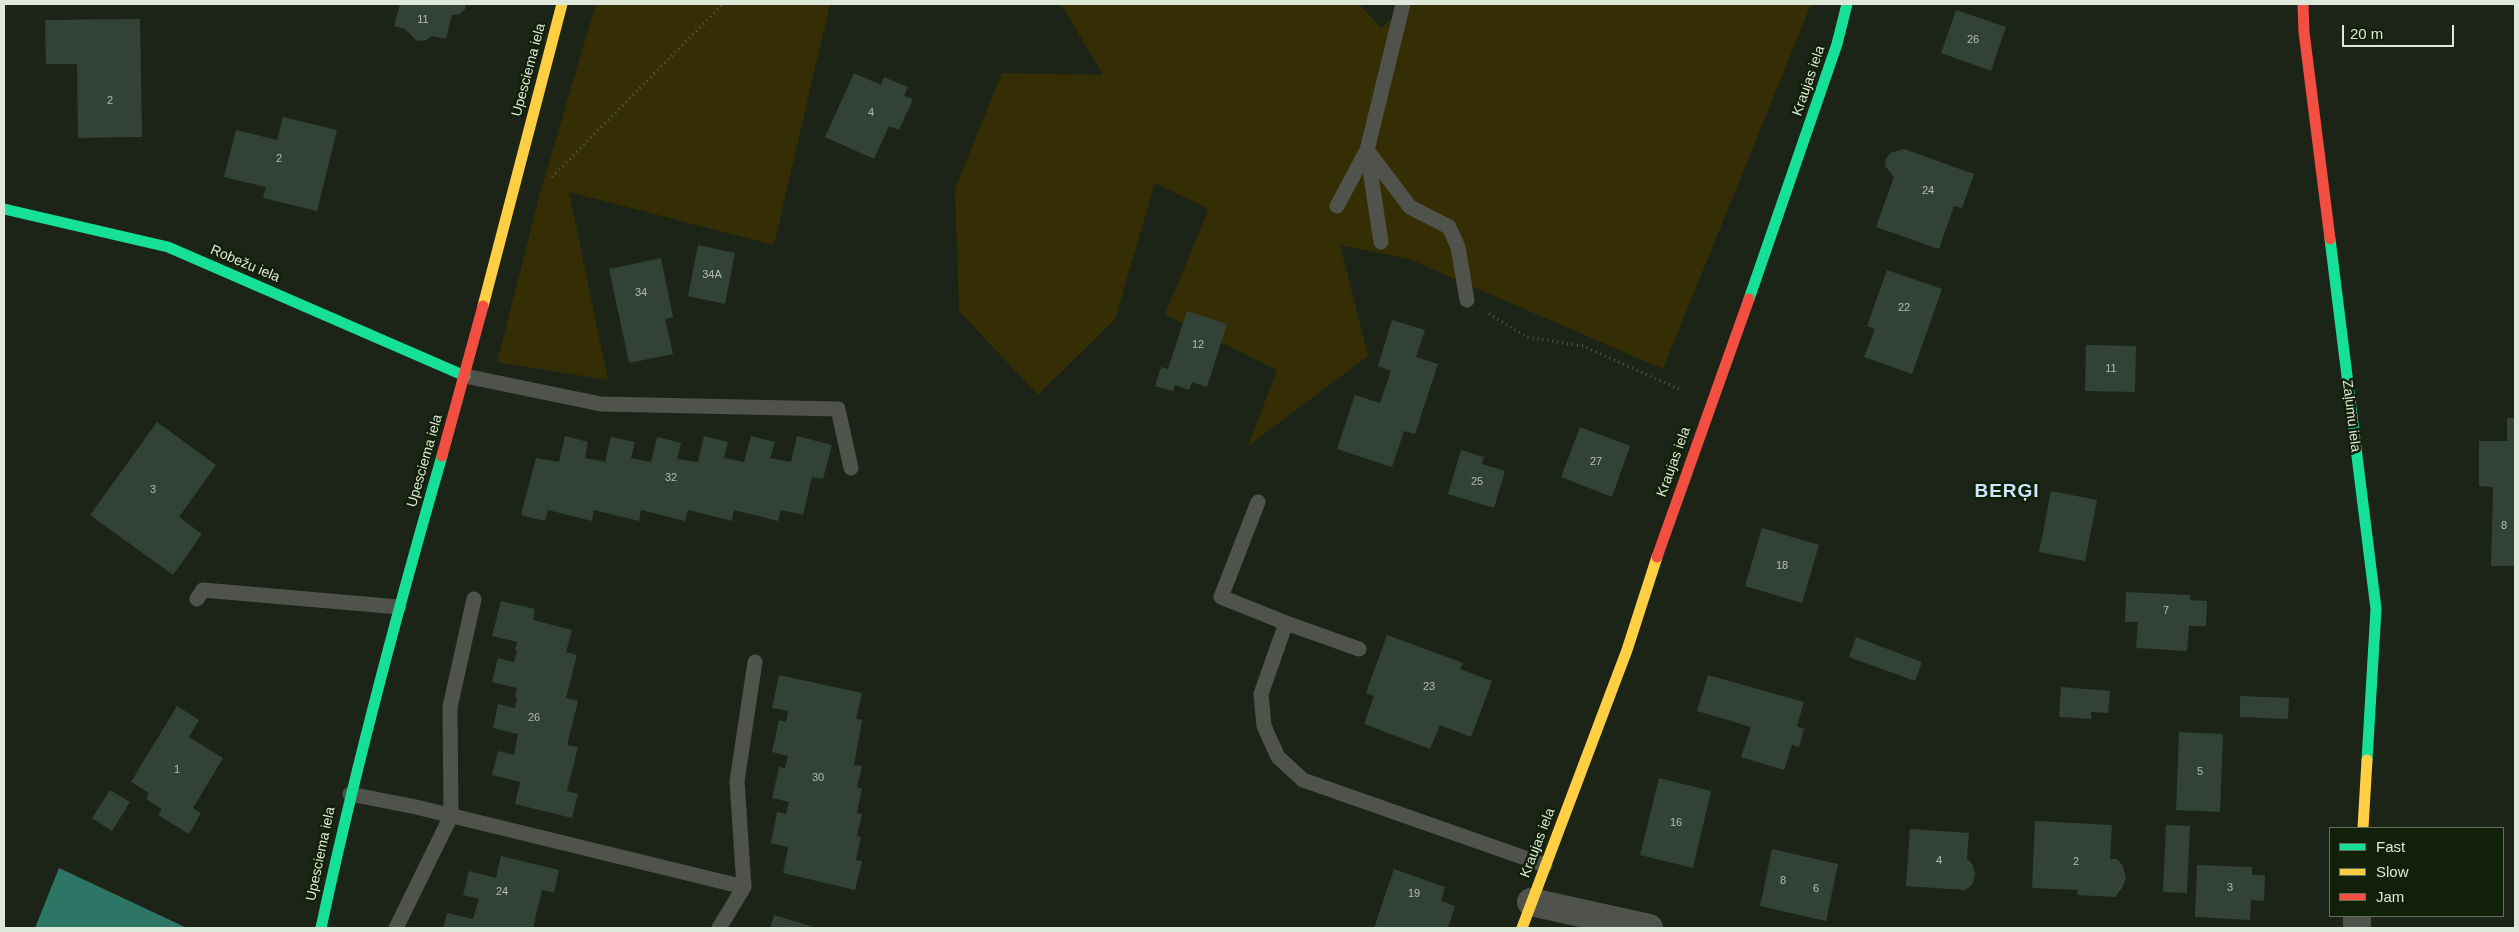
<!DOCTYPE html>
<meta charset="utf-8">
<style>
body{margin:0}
#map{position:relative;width:2519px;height:932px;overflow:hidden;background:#1c2418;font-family:Arial,sans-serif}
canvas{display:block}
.frame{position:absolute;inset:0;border:5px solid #dee8d9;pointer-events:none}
.legend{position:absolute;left:2329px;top:827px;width:175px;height:90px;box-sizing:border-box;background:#112008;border:1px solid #63705c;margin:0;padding:6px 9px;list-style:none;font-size:15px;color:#dee8d9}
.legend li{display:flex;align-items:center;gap:10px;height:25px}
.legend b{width:25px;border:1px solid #63705c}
.scale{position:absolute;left:2342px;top:25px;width:112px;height:22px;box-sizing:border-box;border:2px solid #dee8d9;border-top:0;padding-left:6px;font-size:15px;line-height:18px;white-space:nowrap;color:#dee8d9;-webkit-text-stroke:4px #112008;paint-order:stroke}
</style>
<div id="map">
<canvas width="2519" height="932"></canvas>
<div class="frame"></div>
<ul class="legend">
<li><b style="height:6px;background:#16e098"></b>Fast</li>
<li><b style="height:6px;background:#ffcf43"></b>Slow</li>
<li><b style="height:6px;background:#f24e42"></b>Jam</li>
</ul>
<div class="scale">20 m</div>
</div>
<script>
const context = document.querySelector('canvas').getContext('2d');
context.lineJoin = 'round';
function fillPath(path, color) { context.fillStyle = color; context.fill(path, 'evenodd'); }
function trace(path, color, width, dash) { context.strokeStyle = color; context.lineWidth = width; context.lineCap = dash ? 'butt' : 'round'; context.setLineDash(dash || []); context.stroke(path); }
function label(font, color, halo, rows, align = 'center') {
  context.font = font + ' Arial,sans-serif'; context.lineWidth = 5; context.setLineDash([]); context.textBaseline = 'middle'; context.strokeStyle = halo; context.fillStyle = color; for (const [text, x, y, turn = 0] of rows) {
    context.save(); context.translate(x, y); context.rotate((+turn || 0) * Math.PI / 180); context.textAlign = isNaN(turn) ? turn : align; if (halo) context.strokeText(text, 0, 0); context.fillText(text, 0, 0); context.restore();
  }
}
fillPath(new Path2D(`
 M 596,4 L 830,4 L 774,245 L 569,192 L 608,380 L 497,362 L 542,186 Z
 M 1061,4 L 1359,4 L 1381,28 L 1409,4 L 1816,4 L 1810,7 L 1663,369 L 1409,259 L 1340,245 L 1368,356 L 1248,446 L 1277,370 L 1165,314 L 1209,209 L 1155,183 L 1115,319 L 1038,395 L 959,311 L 955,189 L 1002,73 L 1103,75 Z`), '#352d03');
fillPath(new Path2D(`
 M 59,868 L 187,928 L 35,928 Z`), '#2d7666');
fillPath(new Path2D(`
 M 400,4 L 466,4 L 465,9 L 460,14 L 452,15 L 446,39 L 432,36 L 426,40 L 417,41 L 405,29 L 394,26 Z
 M 1956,10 L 2006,27 L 1991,71 L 1941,53 Z
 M 140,19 L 142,137 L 78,138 L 77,64 L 46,64 L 45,20 Z
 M 854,73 L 881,85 L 884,77 L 908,87 L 904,96 L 913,99 L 899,130 L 889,126 L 874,159 L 825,137 Z
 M 283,117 L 337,130 L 317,211 L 263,198 L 266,187 L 224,177 L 236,130 L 277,140 Z
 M 1904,149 L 1974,174 L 1962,208 L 1954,206 L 1939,249 L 1876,227 L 1894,177 L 1885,166 L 1886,159 L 1890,153 Z
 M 698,245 L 735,253 L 725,304 L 688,296 Z
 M 661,258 L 673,317 L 665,319 L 673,354 L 629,363 L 609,269 Z
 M 1887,270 L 1942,289 L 1912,374 L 1864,357 L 1875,329 L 1867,326 Z
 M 1187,311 L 1227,324 L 1207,387 L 1192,382 L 1189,390 L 1175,385 L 1173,391 L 1155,386 L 1161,367 L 1168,369 Z
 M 1392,320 L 1425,330 L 1416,357 L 1438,364 L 1415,434 L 1404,431 L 1392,467 L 1337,449 L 1355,395 L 1380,403 L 1391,371 L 1378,366 Z
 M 2086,345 L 2136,346 L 2135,392 L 2085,391 Z
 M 2507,418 L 2515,418 L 2515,566 L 2491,566 L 2493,487 L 2479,486 L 2479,441 L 2507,441 Z
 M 157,422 L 216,465 L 179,517 L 202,534 L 173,575 L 90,515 Z
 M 1580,427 L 1630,446 L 1612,497 L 1561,477 Z
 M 565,436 L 588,442 L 585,458 L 605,462 L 611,437 L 635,442 L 631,458 L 651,462 L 657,437 L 681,443 L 677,459 L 698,462 L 704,436 L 728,442 L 724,458 L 744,462 L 751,436 L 775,442 L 770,458 L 791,462 L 797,436 L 832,445 L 823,479 L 812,477 L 803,515 L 781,510 L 778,521 L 734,510 L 732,521 L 688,510 L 685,521 L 641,510 L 639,521 L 594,510 L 592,521 L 548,510 L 545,521 L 521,515 L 536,458 L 559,462 Z
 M 1461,450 L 1484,457 L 1482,464 L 1505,471 L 1494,508 L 1448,494 Z
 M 2051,491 L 2097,500 L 2085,561 L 2039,552 Z
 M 1762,528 L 1819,545 L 1802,603 L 1745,586 Z
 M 2126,592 L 2190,595 L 2190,600 L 2207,601 L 2206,626 L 2189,626 L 2187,651 L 2136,648 L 2138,622 L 2125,622 Z
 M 501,601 L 535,609 L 533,620 L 572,630 L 566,652 L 577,655 L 566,698 L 578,701 L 567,745 L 578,747 L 567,791 L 578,794 L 572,818 L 515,804 L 520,782 L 492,775 L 498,751 L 514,755 L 518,734 L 493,728 L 498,704 L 515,708 L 517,698 L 515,697 L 517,688 L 492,682 L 498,658 L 514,662 L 517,651 L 515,651 L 517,642 L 492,636 Z
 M 1387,635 L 1463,663 L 1460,669 L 1492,681 L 1471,737 L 1440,725 L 1430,749 L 1364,724 L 1374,696 L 1366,693 Z
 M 1856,637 L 1922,662 L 1915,681 L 1849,657 Z
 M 779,675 L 862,693 L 856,719 L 862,720 L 854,765 L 862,766 L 857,788 L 862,788 L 857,813 L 862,814 L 857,836 L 861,837 L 856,860 L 862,861 L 855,890 L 783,873 L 788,847 L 771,843 L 777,812 L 786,814 L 789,802 L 772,798 L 779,767 L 785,768 L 788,756 L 772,752 L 779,720 L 786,722 L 788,711 L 772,708 Z
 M 1708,675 L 1804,702 L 1797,726 L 1804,729 L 1799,747 L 1792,745 L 1784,770 L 1741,757 L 1751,727 L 1697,711 Z
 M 2061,687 L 2110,691 L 2108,713 L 2091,712 L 2091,719 L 2059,717 Z
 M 2240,696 L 2289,698 L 2288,719 L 2240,717 Z
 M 177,706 L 199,720 L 189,737 L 223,758 L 193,808 L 201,813 L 189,834 L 158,815 L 162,809 L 146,799 L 149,793 L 131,782 Z
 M 2179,732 L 2223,734 L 2220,812 L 2176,810 Z
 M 1659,778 L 1711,791 L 1693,868 L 1640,855 Z
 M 110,790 L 130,802 L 112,831 L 92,818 Z
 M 2035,821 L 2112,825 L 2110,859 L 2117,859 L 2123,866 L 2126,878 L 2122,888 L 2115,897 L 2077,895 L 2078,890 L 2032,888 Z
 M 2166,825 L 2190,826 L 2187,893 L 2163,892 Z
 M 1910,829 L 1969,833 L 1967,858 L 1973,865 L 1975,875 L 1972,885 L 1965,890 L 1906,886 Z
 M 1772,849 L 1838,864 L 1826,921 L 1760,906 Z
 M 501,856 L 559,870 L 554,893 L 542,890 L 533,928 L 443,928 L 447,913 L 473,919 L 479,899 L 463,895 L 469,871 L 496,878 Z
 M 2197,865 L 2252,867 L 2252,875 L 2265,875 L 2264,901 L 2251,900 L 2250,920 L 2195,917 Z
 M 1394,869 L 1445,887 L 1441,901 L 1455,906 L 1448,928 L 1374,928 Z
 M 774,915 L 817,928 L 770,928 Z`), '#334236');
trace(new Path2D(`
 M 552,177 L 723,4
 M 1489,314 L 1527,337 L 1583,346 L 1681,390`), '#565a53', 3, [1, 4]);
trace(new Path2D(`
 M 1337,206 L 1367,150 L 1410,207 L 1449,227 L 1458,247 L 1467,300
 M 1381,242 L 1367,150 L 1403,4
 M 465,376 L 601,404 L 838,409 L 851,468
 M 1258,502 L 1221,597 L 1286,623
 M 197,599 L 203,590 L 399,607
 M 1359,649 L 1286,623 L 1261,694 L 1264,726 L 1278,757 L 1303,780 L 1545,865
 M 350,794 L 416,807 L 744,887 L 719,928
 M 744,887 L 737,781 L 755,662
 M 396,928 L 451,816 L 450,707 L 474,599`), '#50534c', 15);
trace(new Path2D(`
 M 1531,902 L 1649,928
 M 2357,928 L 2357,916`), '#50534c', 28);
trace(new Path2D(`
 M 4,209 L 168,247 L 465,376
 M 2330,239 L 2376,609 L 2367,760
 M 1749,299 L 1837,44 L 1847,4
 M 321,928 C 355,769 397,612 442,456`), '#16e098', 11);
trace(new Path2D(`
 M 483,306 L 562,4
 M 2363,828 L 2367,760
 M 1522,928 L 1627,650 L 1657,557`), '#ffcf43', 11);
trace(new Path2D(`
 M 2303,4 L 2304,32 L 2330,239
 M 442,456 L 483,306
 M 1657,557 L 1749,299`), '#f24e42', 11);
label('11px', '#b3beb0', null, [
 ["11",423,20],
 ["26",1973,40],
 ["2",110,101],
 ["4",871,113],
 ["2",279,159],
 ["24",1928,191],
 ["34A",712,275],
 ["34",641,293],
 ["22",1904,308],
 ["12",1198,345],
 ["11",2111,369],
 ["27",1596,462],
 ["32",671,478],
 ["25",1477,482],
 ["3",153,490],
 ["8",2504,526],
 ["18",1782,566],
 ["7",2166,611],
 ["23",1429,687],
 ["26",534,718],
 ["1",177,770],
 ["5",2200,772],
 ["30",818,778],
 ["16",1676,823],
 ["4",1939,861],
 ["2",2076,862],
 ["8",1783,881],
 ["3",2230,888],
 ["6",1816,889],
 ["24",502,892],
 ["19",1414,894]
]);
label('14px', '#dee8d9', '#112008', [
 ["Upesciema iela",529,70,-75],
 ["Kraujas iela",1809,81,-71],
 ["Robežu iela",245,264,23],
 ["Zaļumu iela",2351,416,83],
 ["Upesciema iela",425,461,-74],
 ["Kraujas iela",1674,462,-70],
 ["Kraujas iela",1538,843,-69],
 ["Upesciema iela",321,854,-78]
]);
context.letterSpacing = '1px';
label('bold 19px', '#cce7fb', '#112008', [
 ["BERĢI",2007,492]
]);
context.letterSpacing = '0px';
</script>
